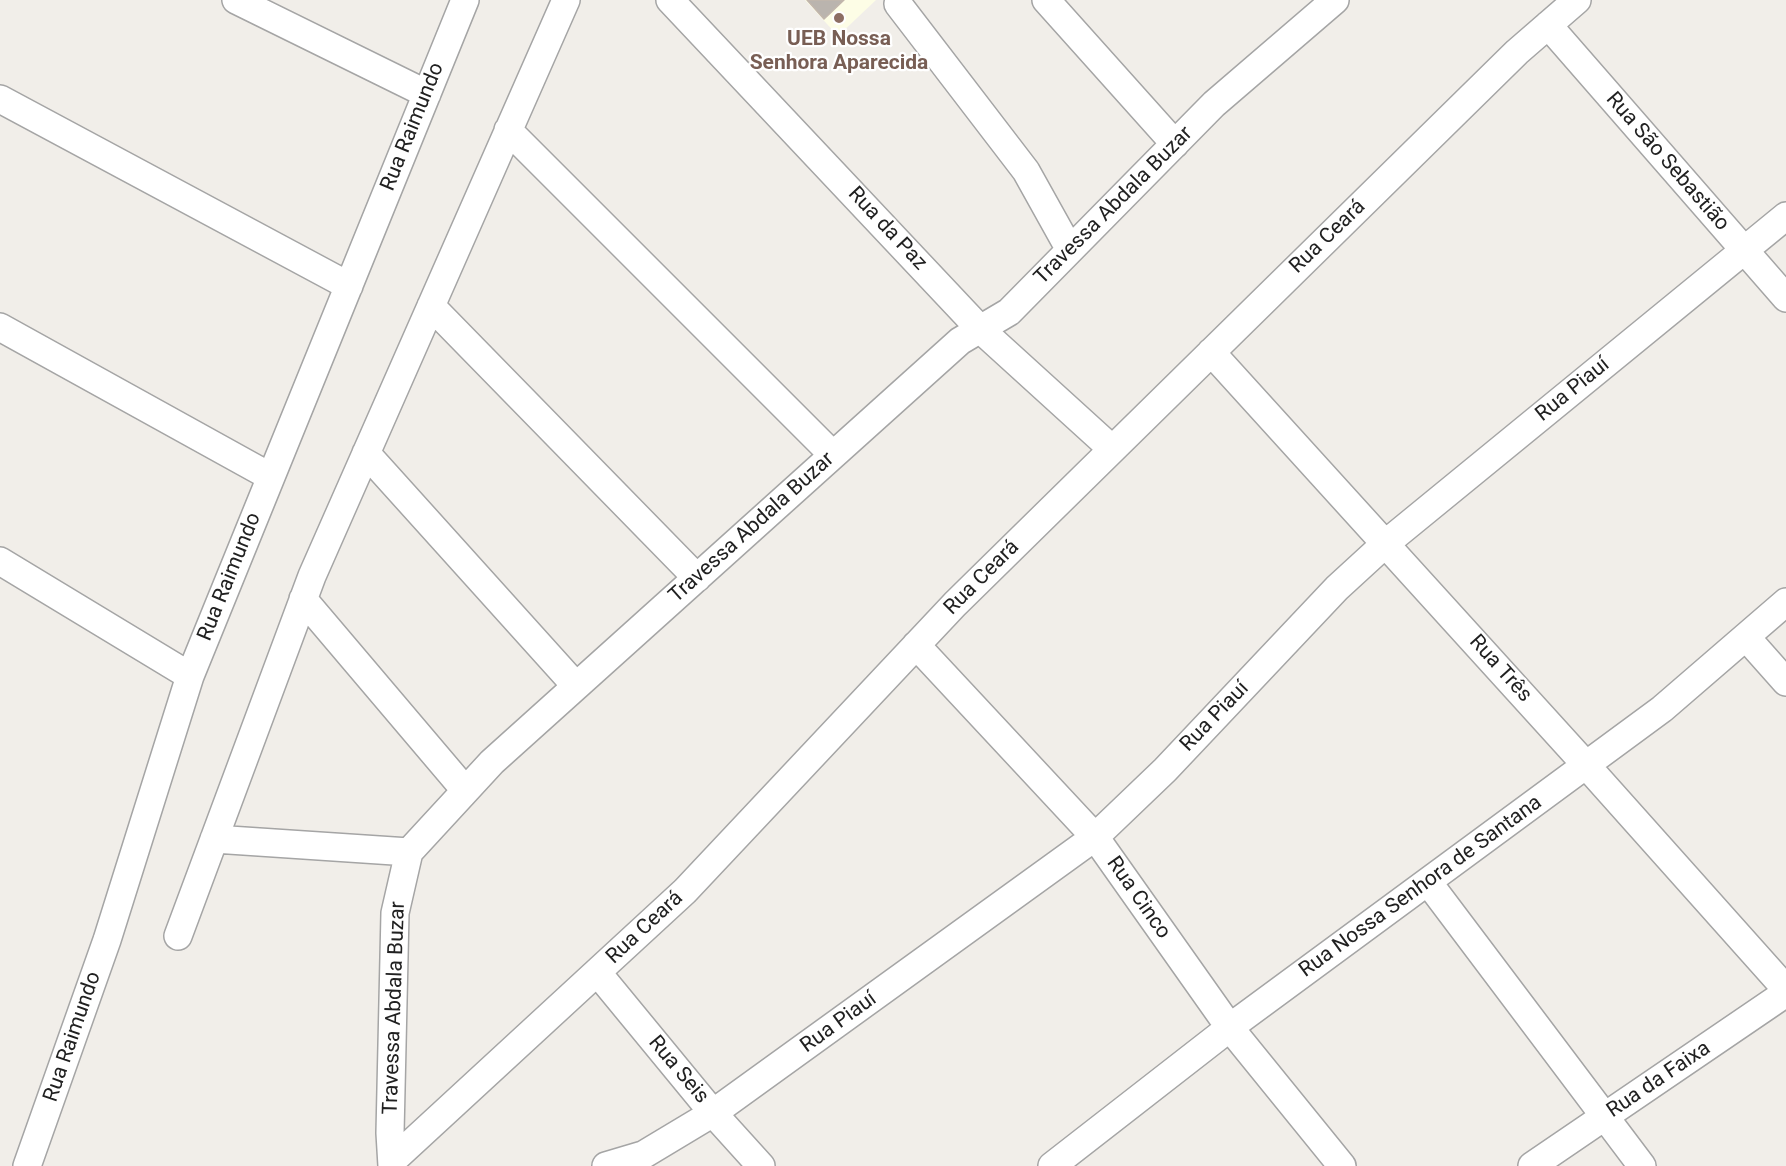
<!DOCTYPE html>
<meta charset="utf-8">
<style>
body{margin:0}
canvas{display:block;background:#f1eee9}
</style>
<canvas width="1786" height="1166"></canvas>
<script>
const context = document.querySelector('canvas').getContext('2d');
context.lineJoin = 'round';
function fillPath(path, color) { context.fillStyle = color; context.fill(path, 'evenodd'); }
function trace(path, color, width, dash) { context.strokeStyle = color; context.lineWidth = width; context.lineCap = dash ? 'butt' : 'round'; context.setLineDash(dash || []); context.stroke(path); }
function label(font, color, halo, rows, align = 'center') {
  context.font = font + ' Roboto,sans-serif'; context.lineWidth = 4.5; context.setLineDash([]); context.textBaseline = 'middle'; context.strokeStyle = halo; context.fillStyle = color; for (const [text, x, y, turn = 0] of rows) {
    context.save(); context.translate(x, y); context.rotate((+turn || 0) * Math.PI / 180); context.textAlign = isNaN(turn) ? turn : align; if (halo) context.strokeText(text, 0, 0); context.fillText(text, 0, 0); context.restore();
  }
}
fillPath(new Path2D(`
 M 805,0 L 876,0 L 838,36 Z`), '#fdfde6');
const building = new Path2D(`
 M 807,0 L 844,0 L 824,19 Z`);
fillPath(building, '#bab4ae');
trace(building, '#c2b6ac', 1.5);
const street = new Path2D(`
 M 236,0 L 427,94
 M 670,0 L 980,329 L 1112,449
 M 1046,0 L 1175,144
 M 898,4 L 1026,171 L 1070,250
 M 1548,25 L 1786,298
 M 0,99 L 349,286
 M 508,130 L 833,455
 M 431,306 L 697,578
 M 0,327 L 271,477
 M 1211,352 L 1586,765 L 1786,989
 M 366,453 L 576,686
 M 0,561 L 190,676
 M 303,599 L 465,790
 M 1746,637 L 1786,682
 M 916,645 L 1095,837 L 1230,1028 L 1342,1166
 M 214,839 L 409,852
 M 1428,882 L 1642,1166
 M 178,936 L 312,576 L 566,0
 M 597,972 L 713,1113 L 761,1166
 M 392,1161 L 685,891 L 955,604 L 1517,52 L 1577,0
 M 27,1166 L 107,940 L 190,676 L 465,0
 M 392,1166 L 390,1133 L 395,913 L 409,852 L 492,762 L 960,341 L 1009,312 L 1214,104 L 1335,0
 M 606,1166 L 643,1155 L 713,1113 L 1095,837 L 1165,770 L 1337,588 L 1385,544 L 1786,216
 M 1052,1166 L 1237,1022 L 1662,709 L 1786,602
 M 1532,1166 L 1786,993`);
trace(street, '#a5a5a5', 30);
trace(street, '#fff', 27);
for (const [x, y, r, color] of [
 [839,18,6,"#8d6e63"]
]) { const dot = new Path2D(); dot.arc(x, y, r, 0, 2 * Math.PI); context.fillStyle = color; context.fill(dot); trace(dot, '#fff', 2); }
label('bold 21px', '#785e54', '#fff', [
 ["UEB Nossa",839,40],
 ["Senhora Aparecida",839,64]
]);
label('21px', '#212121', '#fff', [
 ["Rua Raimundo",413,127,-68],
 ["Rua São Sebastião",1667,162,49],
 ["Travessa Abdala Buzar",1114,206,-45],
 ["Rua da Paz",887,229,47],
 ["Rua Ceará",1328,237,-44],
 ["Rua Piauí",1573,390,-39],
 ["Travessa Abdala Buzar",752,528,-42],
 ["Rua Raimundo",230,577,-68],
 ["Rua Ceará",982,578,-45],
 ["Rua Três",1500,669,48],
 ["Rua Piauí",1215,717,-46],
 ["Rua Nossa Senhora de Santana",1421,887,-36],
 ["Rua Cinco",1138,898,55],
 ["Rua Ceará",645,928,-43],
 ["Travessa Abdala Buzar",395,1008,-88],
 ["Rua Piauí",839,1023,-36],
 ["Rua Raimundo",73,1037,-71],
 ["Rua Seis",678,1070,50],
 ["Rua da Faixa",1659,1080,-34]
]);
</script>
